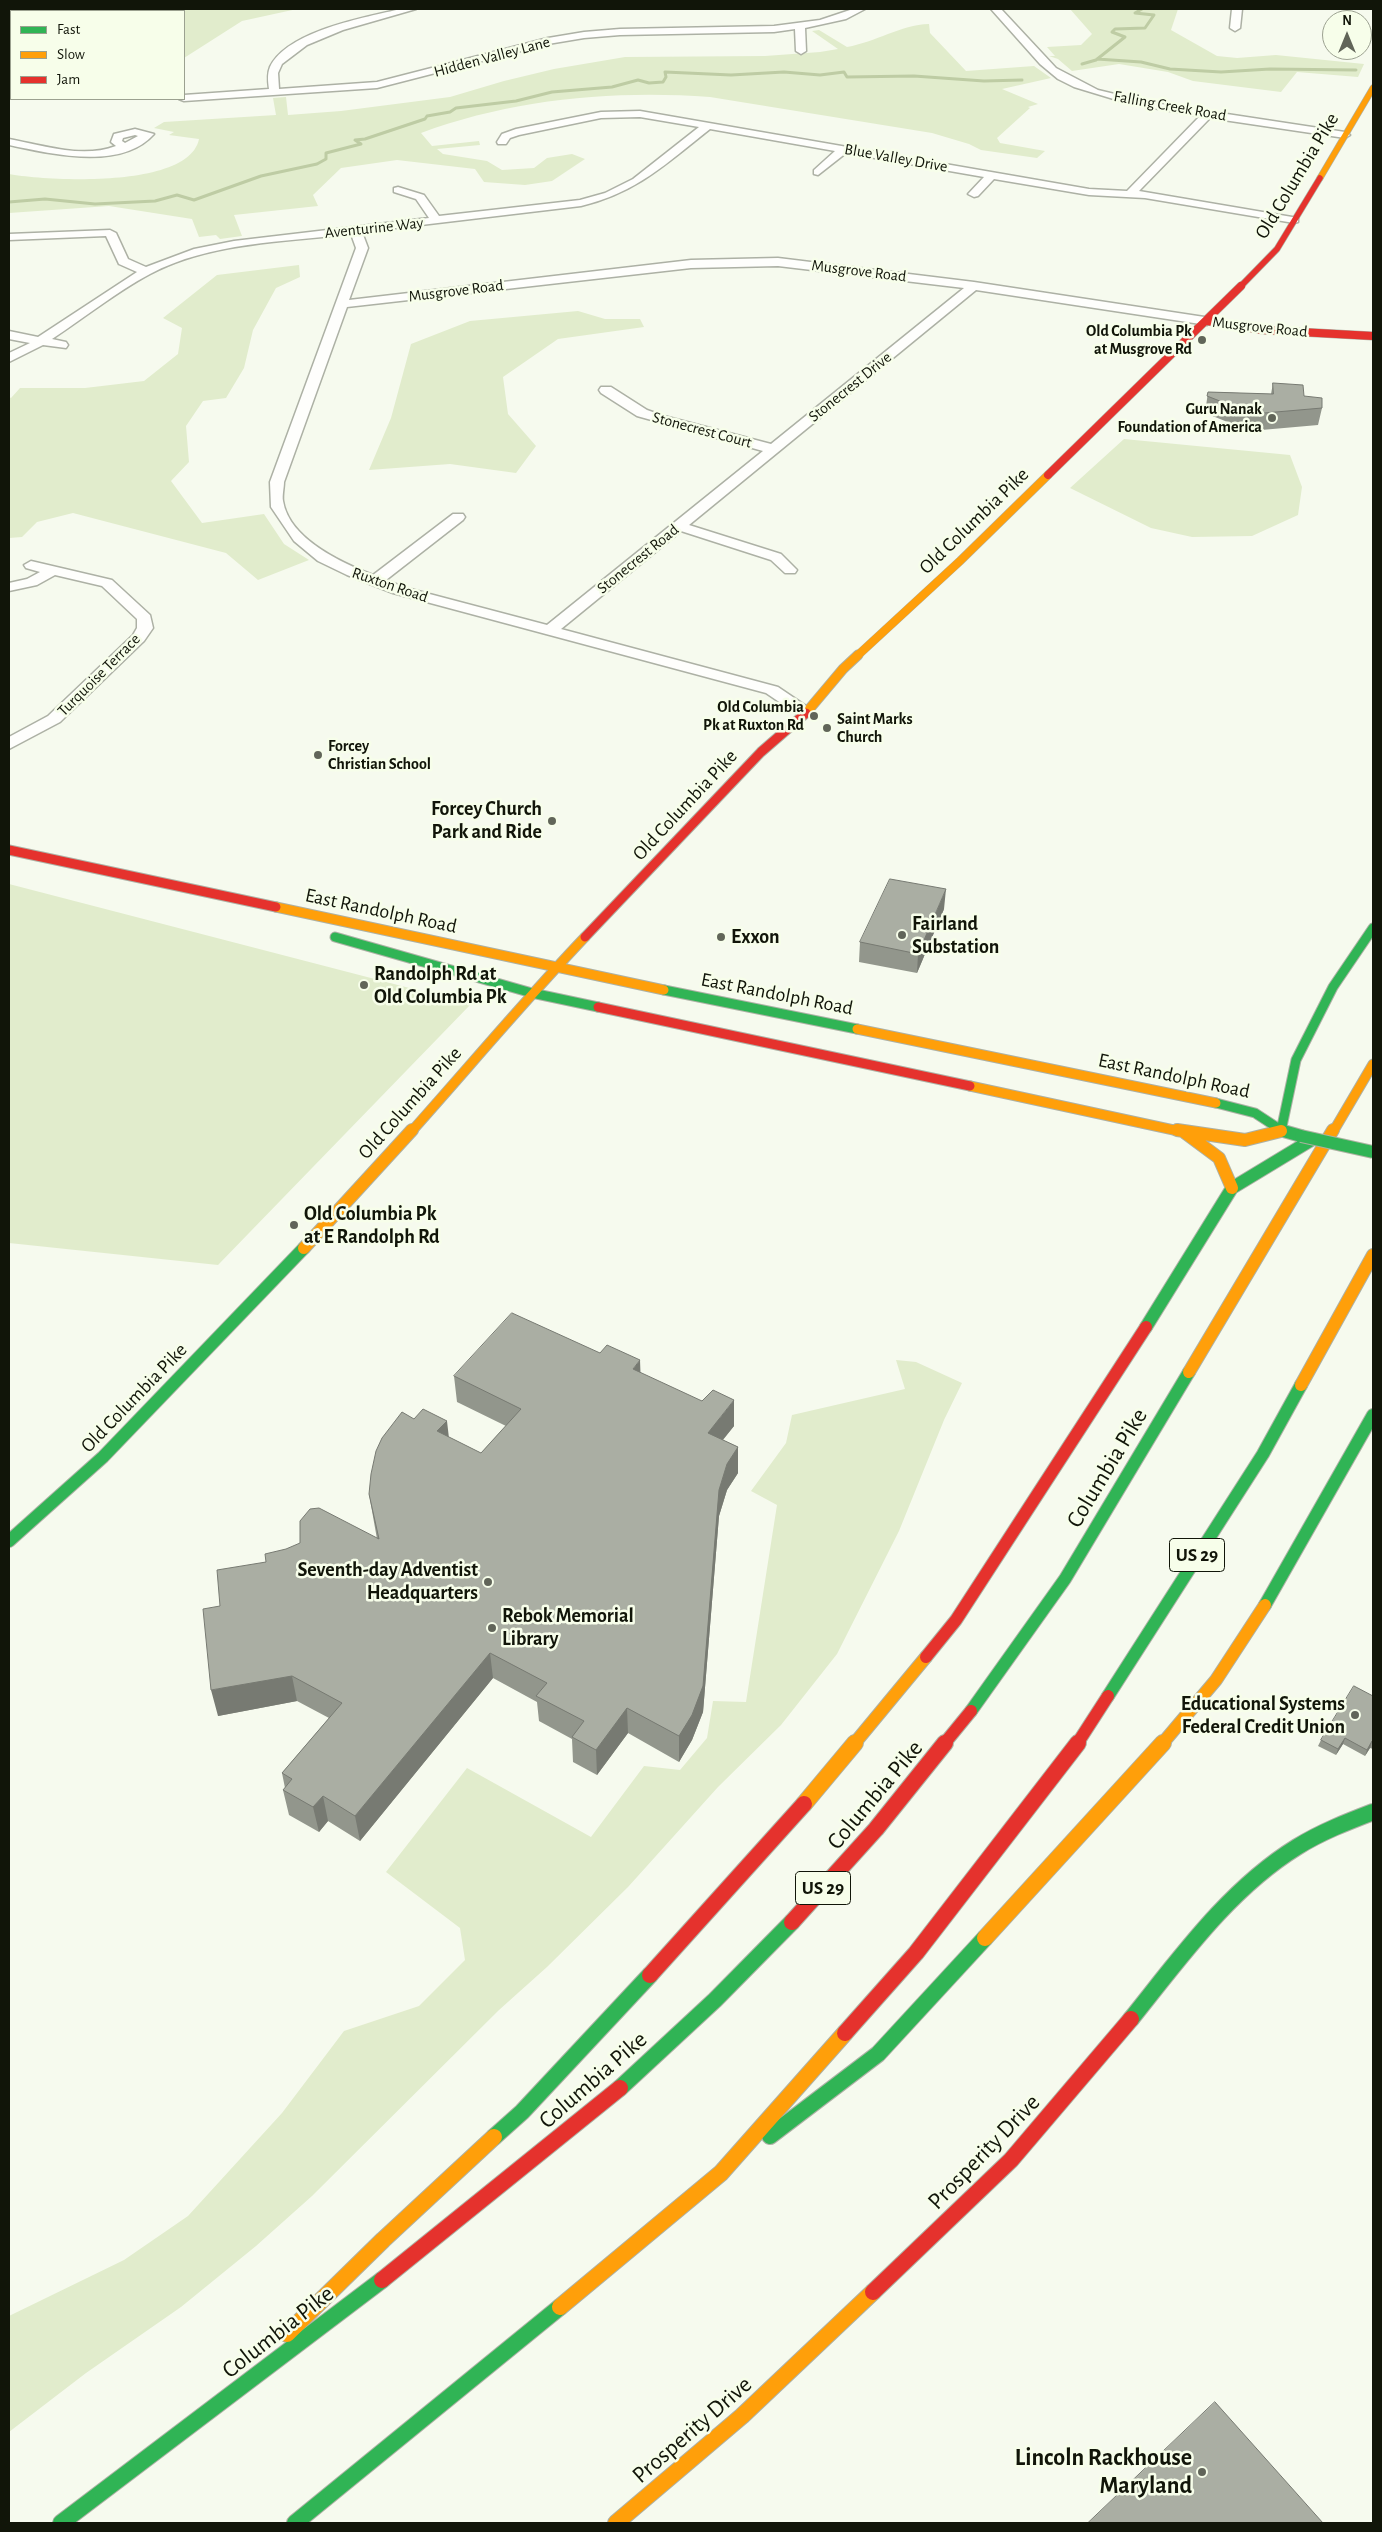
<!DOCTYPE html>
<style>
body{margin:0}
#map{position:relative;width:1382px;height:2532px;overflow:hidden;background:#f6faee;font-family:"Alegreya Sans",sans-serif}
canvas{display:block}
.frame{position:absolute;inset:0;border:10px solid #111509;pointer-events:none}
.legend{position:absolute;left:10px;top:10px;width:175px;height:90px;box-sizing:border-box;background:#f7feea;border:1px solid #9ba190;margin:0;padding:6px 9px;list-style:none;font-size:15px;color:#111509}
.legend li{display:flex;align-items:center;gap:10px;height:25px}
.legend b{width:25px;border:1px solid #9ba190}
.north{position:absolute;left:1322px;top:10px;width:50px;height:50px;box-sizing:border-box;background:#f7feea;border:1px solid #9ba190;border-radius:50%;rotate:0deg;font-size:14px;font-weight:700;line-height:20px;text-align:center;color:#111509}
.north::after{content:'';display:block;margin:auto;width:18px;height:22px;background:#616559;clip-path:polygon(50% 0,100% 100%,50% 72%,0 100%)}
</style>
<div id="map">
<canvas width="1382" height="2532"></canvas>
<div class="frame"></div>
<ul class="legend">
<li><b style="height:6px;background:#30b455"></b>Fast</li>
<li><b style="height:6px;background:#ff9f0a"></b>Slow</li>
<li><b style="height:6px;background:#e5322d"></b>Jam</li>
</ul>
<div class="north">N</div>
</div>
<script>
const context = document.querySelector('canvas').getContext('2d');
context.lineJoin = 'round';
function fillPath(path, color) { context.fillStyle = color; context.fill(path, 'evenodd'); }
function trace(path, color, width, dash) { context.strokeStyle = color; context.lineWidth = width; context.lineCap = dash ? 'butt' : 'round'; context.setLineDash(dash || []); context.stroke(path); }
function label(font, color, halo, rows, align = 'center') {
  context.font = font + ' "Alegreya Sans",sans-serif'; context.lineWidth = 5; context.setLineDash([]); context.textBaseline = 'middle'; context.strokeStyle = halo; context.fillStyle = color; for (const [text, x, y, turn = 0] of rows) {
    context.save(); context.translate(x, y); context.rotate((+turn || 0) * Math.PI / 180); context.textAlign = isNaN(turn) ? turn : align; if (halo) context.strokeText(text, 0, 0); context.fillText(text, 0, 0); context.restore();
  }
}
fillPath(new Path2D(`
 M 159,9 L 297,9 L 242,21 L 184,58 L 184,11 L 157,11 Z
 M 1070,9 L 1178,9 L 1171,30 L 1217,56 L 1237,58 L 1276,55 L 1364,64 L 1358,77 L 1297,72 L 1281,92 L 1193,81 L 1168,72 L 1119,64 L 1072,71 L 1058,59 L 1049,56 L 1055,56 L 1047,47 L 1081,45 L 1092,34 Z
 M 929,24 L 930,33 L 966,71 L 1034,66 L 1051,78 L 1002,89 L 1038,104 L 1028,107 L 1030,108 L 997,138 L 1000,143 L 1045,151 L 1037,158 L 981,150 L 969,144 L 932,133 L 710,97 C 613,90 513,99 421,133 L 432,146 L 479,141 L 480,145 L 437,149 L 443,154 L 487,161 L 502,170 L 534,168 L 547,158 L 572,154 L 585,159 L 552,181 L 525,185 L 484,182 L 475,169 L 397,160 L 341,168 L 313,195 L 318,206 L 234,215 L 242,236 L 220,239 L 216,235 L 199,237 L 192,219 L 109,206 L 9,213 L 9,174 C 47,181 189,189 199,139 L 169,135 L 174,132 L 154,128 L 164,122 L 276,115 L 273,98 L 286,97 L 288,115 L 341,111 L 450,97 L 504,81 L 554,69 L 625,57 L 765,56 L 820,52 L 838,49 L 812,31 L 819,30 L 847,47 C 876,42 900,25 929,24 Z
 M 299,265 L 300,277 L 276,288 L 253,330 L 244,368 L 226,398 L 203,401 L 186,426 L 189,462 L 171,481 L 202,523 L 264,514 L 284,544 L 309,560 L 258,580 L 226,553 L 73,513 L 37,522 L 22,537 L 9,538 L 9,397 L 11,398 L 20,388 L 85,388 L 144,381 L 178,354 L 182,328 L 163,318 L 217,275 Z
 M 578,311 L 605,319 L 640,319 L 644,327 L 558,339 L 503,377 L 508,414 L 536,446 L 516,473 L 450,464 L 369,470 L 391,418 L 411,344 L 470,321 Z
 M 1124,439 L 1290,455 L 1302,487 L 1298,515 L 1252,536 L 1192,537 L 1151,528 L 1070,488 Z
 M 9,884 L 471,1004 L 218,1265 L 9,1243 Z
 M 896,1360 L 916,1362 L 962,1383 L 944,1420 L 899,1531 L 837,1654 L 781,1725 L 718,1787 L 628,1887 L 547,1967 L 499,2010 L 312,2196 L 256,2246 L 181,2307 L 86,2373 L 9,2432 L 9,2316 L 124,2260 L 188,2216 L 282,2113 L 344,2031 L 419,2006 L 465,1960 L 460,1928 L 386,1872 L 467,1768 L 591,1837 L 644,1766 L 680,1770 L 707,1738 L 713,1701 L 746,1702 L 777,1505 L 751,1491 L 786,1443 L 792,1415 L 905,1389 Z`), '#e1eccc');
trace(new Path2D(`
 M 1097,59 L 1141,62 L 1170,69 L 1221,72 L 1270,69 L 1356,70
 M 1082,64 L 1096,60 L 1125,37 L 1112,32 L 1115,29 L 1145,28 L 1154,15 L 1135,13 L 1142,9
 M 9,202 L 45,199 L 95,204 L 155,201 L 177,195 L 194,200 L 261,176 L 317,164 L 326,159 L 326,153 L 361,144 L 355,140 L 365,139 L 425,119 L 427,116 L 450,112 L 456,108 L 516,101 L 552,92 L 612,87 L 638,80 L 649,83 L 663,82 L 666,77 L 665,72 L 731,75 L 784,72 L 820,75 L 844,72 L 847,77 L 914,76 L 984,81 L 1022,80`), '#becca4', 3);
const street = new Path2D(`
 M 82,9 L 92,9 L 90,11 L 80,11 Z
 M 401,9 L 416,9 L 343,30 L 307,45 L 282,64 L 278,73 L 279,89 L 377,82 L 548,38 L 584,32 L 620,29 L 774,26 L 820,20 L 853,9 L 865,9 L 846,19 L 805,28 L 806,51 L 801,54 L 796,51 L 795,29 L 774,32 L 620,35 L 584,38 L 548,44 L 377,88 L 184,101 L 179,99 L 184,99 L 184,95 L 269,89 C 268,82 267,74 270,67 C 287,31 366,17 401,9 Z
 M 991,9 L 1001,9 L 1056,68 L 1098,90 L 1148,102 L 1345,132 L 1350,135 L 1345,138 L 1210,118 L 1139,191 L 1298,218 L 1298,222 L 1294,223 L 1145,198 L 1089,195 L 994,179 L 978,196 L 974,197 L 968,194 L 984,177 L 846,153 L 818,175 L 814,174 L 814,170 L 835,151 L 710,129 C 667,163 636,193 581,206 L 362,232 L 368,248 L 349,300 L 691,260 L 778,258 L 974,282 L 1211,318 L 1213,321 L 1207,325 L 976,290 L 689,525 L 781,554 L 797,570 L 795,573 L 785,573 L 771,560 L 681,531 L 561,629 L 778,687 L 812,710 L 814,713 L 812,716 L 800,716 L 766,693 L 393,593 L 347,575 L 318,561 L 294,541 L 271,507 L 270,482 L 356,248 L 351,234 C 284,242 210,242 150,274 C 116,292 84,318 52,339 L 66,342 L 68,345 L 66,348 L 43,345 L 9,362 L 9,353 L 30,343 L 9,339 L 9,331 L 38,337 L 137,272 L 119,264 L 106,236 L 9,240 L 9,234 L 110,230 L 116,233 L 128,259 L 146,267 L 194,249 L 234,241 L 429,218 L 416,199 L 394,192 L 394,188 L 398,187 L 424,195 L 439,216 L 580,200 L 605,193 L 633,179 L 699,127 L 640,117 L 601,118 L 519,135 L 510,138 L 506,144 L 498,144 L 497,142 L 502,134 L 516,129 L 601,112 L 640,111 L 1089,189 L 1127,191 L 1200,116 L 1130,104 L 1074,87 L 1058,79 L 1040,64 ZM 778,266 L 964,288 L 771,444 L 664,416 L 647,410 L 611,387 L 601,387 L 599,390 L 601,393 L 637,416 L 763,451 L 547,625 L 403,587 L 386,580 L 463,520 L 465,517 L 463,514 L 453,514 L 373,575 C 342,563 289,539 283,501 C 282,495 284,488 284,482 L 347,307 L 691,268 Z
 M 1232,9 L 1242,9 L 1240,28 L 1235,31 L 1230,28 Z
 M 11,58 L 11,64 L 9,65 L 9,59 Z
 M 135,129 L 154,134 C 121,171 52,154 9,145 L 9,139 C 42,145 82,159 116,146 L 111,142 L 114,134 ZM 135,135 L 138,136 L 125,143 L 122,141 L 123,138 Z
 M 31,561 L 112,580 L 150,615 L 153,628 L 144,641 L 60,722 L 9,749 L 9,737 L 48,716 L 133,635 L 137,628 L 137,619 L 102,586 L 55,575 L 37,585 L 9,591 L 9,583 L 27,579 L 40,572 L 26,568 L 24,565 Z`);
const fastFar2 = new Path2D(`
 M 335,937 L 532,993 L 598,1007
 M 664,990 L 857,1029
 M 1216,1103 L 1255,1113 L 1284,1132
 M 1281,1131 L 1296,1060 L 1333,987 L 1373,928`);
const fastFar1 = new Path2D(`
 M 1280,1130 L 1301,1136
 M 1146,1327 L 1232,1188 L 1313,1139
 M 9,1541 L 103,1457 L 304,1248
 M 1265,1605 L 1373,1415
 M 1108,1696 L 1263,1454 L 1301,1385
 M 971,1711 L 1065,1579 L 1189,1372`);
const fast = new Path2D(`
 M 1131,2019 C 1180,1958 1229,1889 1297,1847 C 1321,1832 1347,1822 1373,1812
 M 620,2088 L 715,2000 L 792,1922
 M 770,2136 L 878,2054 L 985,1938
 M 494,2137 L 522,2112 L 650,1975
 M 61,2523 L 382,2280
 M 295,2523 L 560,2307`);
const slowFar4 = new Path2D(`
 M 1320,178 L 1373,88`);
const slowFar3 = new Path2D(`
 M 857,656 L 960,561 L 1048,475`);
const slowFar2 = new Path2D(`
 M 806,713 L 843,669 L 858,655
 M 276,907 L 664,990
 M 857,1029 L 1216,1103
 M 970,1086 L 1183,1132
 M 411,1132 C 469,1067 525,1000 585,937
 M 1278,1132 L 1281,1131
 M 1333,1132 L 1373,1064`);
const slowFar1 = new Path2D(`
 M 1177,1130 L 1245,1140 L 1281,1131
 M 1184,1132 L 1219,1158 L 1232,1188
 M 304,1248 L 412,1130
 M 1189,1372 L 1333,1130
 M 1301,1385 L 1373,1255
 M 854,1744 L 926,1657
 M 1162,1744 L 1216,1680 L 1265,1605`);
const slow = new Path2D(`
 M 804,1804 L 855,1743
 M 985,1938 L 1163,1743
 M 560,2307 L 721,2173 L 845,2033
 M 287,2334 L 383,2240 L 494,2137
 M 616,2523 L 742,2416 L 873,2292`);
const jamFar4 = new Path2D(`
 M 1240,287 L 1277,249 L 1320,178`);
const jamFar3 = new Path2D(`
 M 1207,321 L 1263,330 L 1373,336
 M 1048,475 L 1241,286`);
const jamFar2 = new Path2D(`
 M 9,850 L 276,907
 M 585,937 L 761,752 L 806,713
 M 598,1007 L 970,1086`);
const jamFar1 = new Path2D(`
 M 926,1657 L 956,1620 L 1146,1327
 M 944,1744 L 971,1711
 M 1077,1744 L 1108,1696`);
const jam = new Path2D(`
 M 792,1922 L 876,1829 L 945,1743
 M 650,1975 L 804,1804
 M 845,2033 L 916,1953 L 1078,1743
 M 382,2280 L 620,2088
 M 873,2292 L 1011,2160 L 1131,2019`);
trace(street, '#adb1a5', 3);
trace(fastFar2, '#adb1a5', 11);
trace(fastFar1, '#adb1a5', 14);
trace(fast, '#adb1a5', 18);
trace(slowFar4, '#adb1a5', 7);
trace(slowFar3, '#adb1a5', 9);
trace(slowFar2, '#adb1a5', 11);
trace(slowFar1, '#adb1a5', 14);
trace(slow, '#adb1a5', 18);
trace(jamFar4, '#adb1a5', 7);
trace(jamFar3, '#adb1a5', 9);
trace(jamFar2, '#adb1a5', 11);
trace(jamFar1, '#adb1a5', 14);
trace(jam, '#adb1a5', 18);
fillPath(street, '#fefefc');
trace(fastFar2, '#30b455', 9);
trace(fastFar1, '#30b455', 12);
trace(fast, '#30b455', 16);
trace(slowFar4, '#ff9f0a', 5.5);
trace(slowFar3, '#ff9f0a', 8);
trace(slowFar2, '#ff9f0a', 9);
trace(slowFar1, '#ff9f0a', 12);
trace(slow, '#ff9f0a', 16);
trace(jamFar4, '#e5322d', 5.5);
trace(jamFar3, '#e5322d', 8);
trace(jamFar2, '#e5322d', 9);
trace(jamFar1, '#e5322d', 12);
trace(jam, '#e5322d', 16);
const fastBridge = new Path2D(`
 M 1301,1136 L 1373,1152`);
trace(fastBridge, '#acb1a0', 14, []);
trace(fastBridge, '#30b455', 12);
fillPath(new Path2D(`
 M 1273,383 L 1304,396 L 1322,408 L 1318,425 L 1250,431 L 1205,413 L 1208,392 L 1271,394 Z
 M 944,909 L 917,973 L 859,962 L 860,942 Z
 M 640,1373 L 734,1426 L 723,1440 L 738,1447 L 738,1473 L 727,1490 L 719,1516 L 703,1712 L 692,1740 L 679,1762 L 628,1733 L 597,1775 L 573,1762 L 572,1739 L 539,1721 L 537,1702 L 493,1678 L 360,1841 L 328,1821 L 319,1832 L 289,1815 L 283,1790 L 285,1788 L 282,1773 L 329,1718 L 297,1701 L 218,1716 L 220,1606 L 266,1562 L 377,1539 L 369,1494 L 481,1453 L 506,1426 L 457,1402 L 454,1376 Z
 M 1373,1696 L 1373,1749 L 1370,1748 L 1365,1756 L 1343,1744 L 1336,1755 L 1318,1746 L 1321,1740 Z`), '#92968c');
fillPath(new Path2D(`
 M 946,889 L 944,909 L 917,973 L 918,954 Z
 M 640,1360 L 641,1386 L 633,1369 Z
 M 734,1400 L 734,1426 L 707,1459 L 708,1433 Z
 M 447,1421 L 450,1447 L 437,1431 Z
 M 738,1447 L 738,1473 L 727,1490 L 719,1516 L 703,1712 L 692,1740 L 679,1762 L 679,1736 L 719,1490 L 727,1464 Z
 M 490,1653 L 493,1678 L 360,1841 L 355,1816 Z
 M 292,1676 L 297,1701 L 218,1716 L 211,1690 Z
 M 627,1708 L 628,1733 L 597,1775 L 596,1750 Z
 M 1345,1738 L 1343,1744 L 1336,1755 L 1338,1749 Z
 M 1372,1741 L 1370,1748 L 1365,1756 L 1367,1750 Z
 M 323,1796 L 328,1821 L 319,1832 L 313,1807 Z`), '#777a72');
const building = new Path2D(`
 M 1273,383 L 1303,385 L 1304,396 L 1322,398 L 1322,408 L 1253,414 L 1207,396 L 1208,392 L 1273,394 Z
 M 890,879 L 946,889 L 918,954 L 860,942 Z
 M 512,1313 L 600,1353 L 607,1345 L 640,1360 L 633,1369 L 702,1401 L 713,1390 L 734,1400 L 708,1433 L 738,1447 L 727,1464 L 719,1490 L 703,1686 L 692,1715 L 679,1736 L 627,1708 L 596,1750 L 572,1737 L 584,1721 L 536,1696 L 547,1683 L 490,1653 L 355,1816 L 323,1796 L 313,1807 L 283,1790 L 292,1779 L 282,1773 L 342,1703 L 292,1676 L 211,1690 L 203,1609 L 220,1606 L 217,1570 L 266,1562 L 265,1554 L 286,1549 L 300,1543 L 300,1521 L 310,1509 L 319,1508 L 379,1539 L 369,1494 L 371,1474 L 376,1451 L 382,1438 L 402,1412 L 414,1419 L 423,1409 L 447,1421 L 437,1431 L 481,1453 L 521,1409 L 454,1376 Z
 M 1354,1686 L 1373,1696 L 1373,1742 L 1372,1741 L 1367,1750 L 1345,1738 L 1338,1749 L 1321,1740 Z
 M 1215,2402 L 1323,2523 L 1088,2523 Z`);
fillPath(building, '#aaaea3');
trace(building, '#777a72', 1);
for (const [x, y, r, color] of [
 [1202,340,5,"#616559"],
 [1272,418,5,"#616559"],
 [814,716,5,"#616559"],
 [827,728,5,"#616559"],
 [318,755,5,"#616559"],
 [552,821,5,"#616559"],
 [902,935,5,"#616559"],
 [721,937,5,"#616559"],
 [364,985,5,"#616559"],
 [294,1225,5,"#616559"],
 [488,1582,5,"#616559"],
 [492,1628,5,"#616559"],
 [1355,1715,5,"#616559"],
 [1202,2472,5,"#616559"]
]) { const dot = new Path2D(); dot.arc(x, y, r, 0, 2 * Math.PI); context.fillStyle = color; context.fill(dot); trace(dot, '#f7feea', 2); }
label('16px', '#111509', '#f7feea', [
 ["Hidden Valley Lane",492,57,-15],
 ["Falling Creek Road",1170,106,10],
 ["Blue Valley Drive",896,158,10],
 ["Aventurine Way",374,228,-6],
 ["Musgrove Road",859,271,7],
 ["Musgrove Road",456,291,-7],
 ["Musgrove Road",1260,327,6],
 ["Stonecrest Drive",850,387,-39],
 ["Stonecrest Court",702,430,15],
 ["Stonecrest Road",638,559,-39],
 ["Ruxton Road",390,585,19],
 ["Turquoise Terrace",99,675,-45]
]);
label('bold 16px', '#111509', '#f7feea', [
 ["Old Columbia Pk",1192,331],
 ["at Musgrove Rd",1192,349],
 ["Guru Nanak",1262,409],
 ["Foundation of America",1262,427],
 ["Old Columbia",804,707],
 ["Pk at Ruxton Rd",804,725],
 ["Saint Marks",837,719,"left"],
 ["Church",837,737,"left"],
 ["Forcey",328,746,"left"],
 ["Christian School",328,764,"left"]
], 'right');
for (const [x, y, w] of [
 [1197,1555,55],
 [823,1888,55]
]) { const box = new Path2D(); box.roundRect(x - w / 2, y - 16.5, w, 33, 4); context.fillStyle = '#f7feea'; context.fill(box); trace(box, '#111509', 1); }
label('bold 19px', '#111509', null, [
 ["US 29",1197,1555],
 ["US 29",823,1888]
]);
label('20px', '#111509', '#f7feea', [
 ["Old Columbia Pike",1297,176,-59],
 ["Old Columbia Pike",974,521,-44],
 ["Old Columbia Pike",685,805,-47],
 ["East Randolph Road",381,911,12],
 ["East Randolph Road",777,994,11],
 ["East Randolph Road",1174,1076,12],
 ["Old Columbia Pike",410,1103,-48],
 ["Old Columbia Pike",134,1398,-46]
]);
label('bold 20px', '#111509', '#f7feea', [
 ["Forcey Church",542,809,"right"],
 ["Park and Ride",542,832,"right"],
 ["Fairland",912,924],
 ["Substation",912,947],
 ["Exxon",731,937],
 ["Randolph Rd at",374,974],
 ["Old Columbia Pk",374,997],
 ["Old Columbia Pk",304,1214],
 ["at E Randolph Rd",304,1237],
 ["Seventh-day Adventist",478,1570,"right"],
 ["Headquarters",478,1593,"right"],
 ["Rebok Memorial",502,1616],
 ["Library",502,1639],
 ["Educational Systems",1345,1704,"right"],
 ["Federal Credit Union",1345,1727,"right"]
], 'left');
label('24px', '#111509', '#f7feea', [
 ["Columbia Pike",1107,1468,-59],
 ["Columbia Pike",875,1795,-50],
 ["Columbia Pike",593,2080,-41],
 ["Prosperity Drive",984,2152,-46],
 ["Columbia Pike",278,2332,-38],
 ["Prosperity Drive",692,2430,-41]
]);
label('bold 24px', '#111509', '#f7feea', [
 ["Lincoln Rackhouse",1192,2458],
 ["Maryland",1192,2486]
], 'right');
</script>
